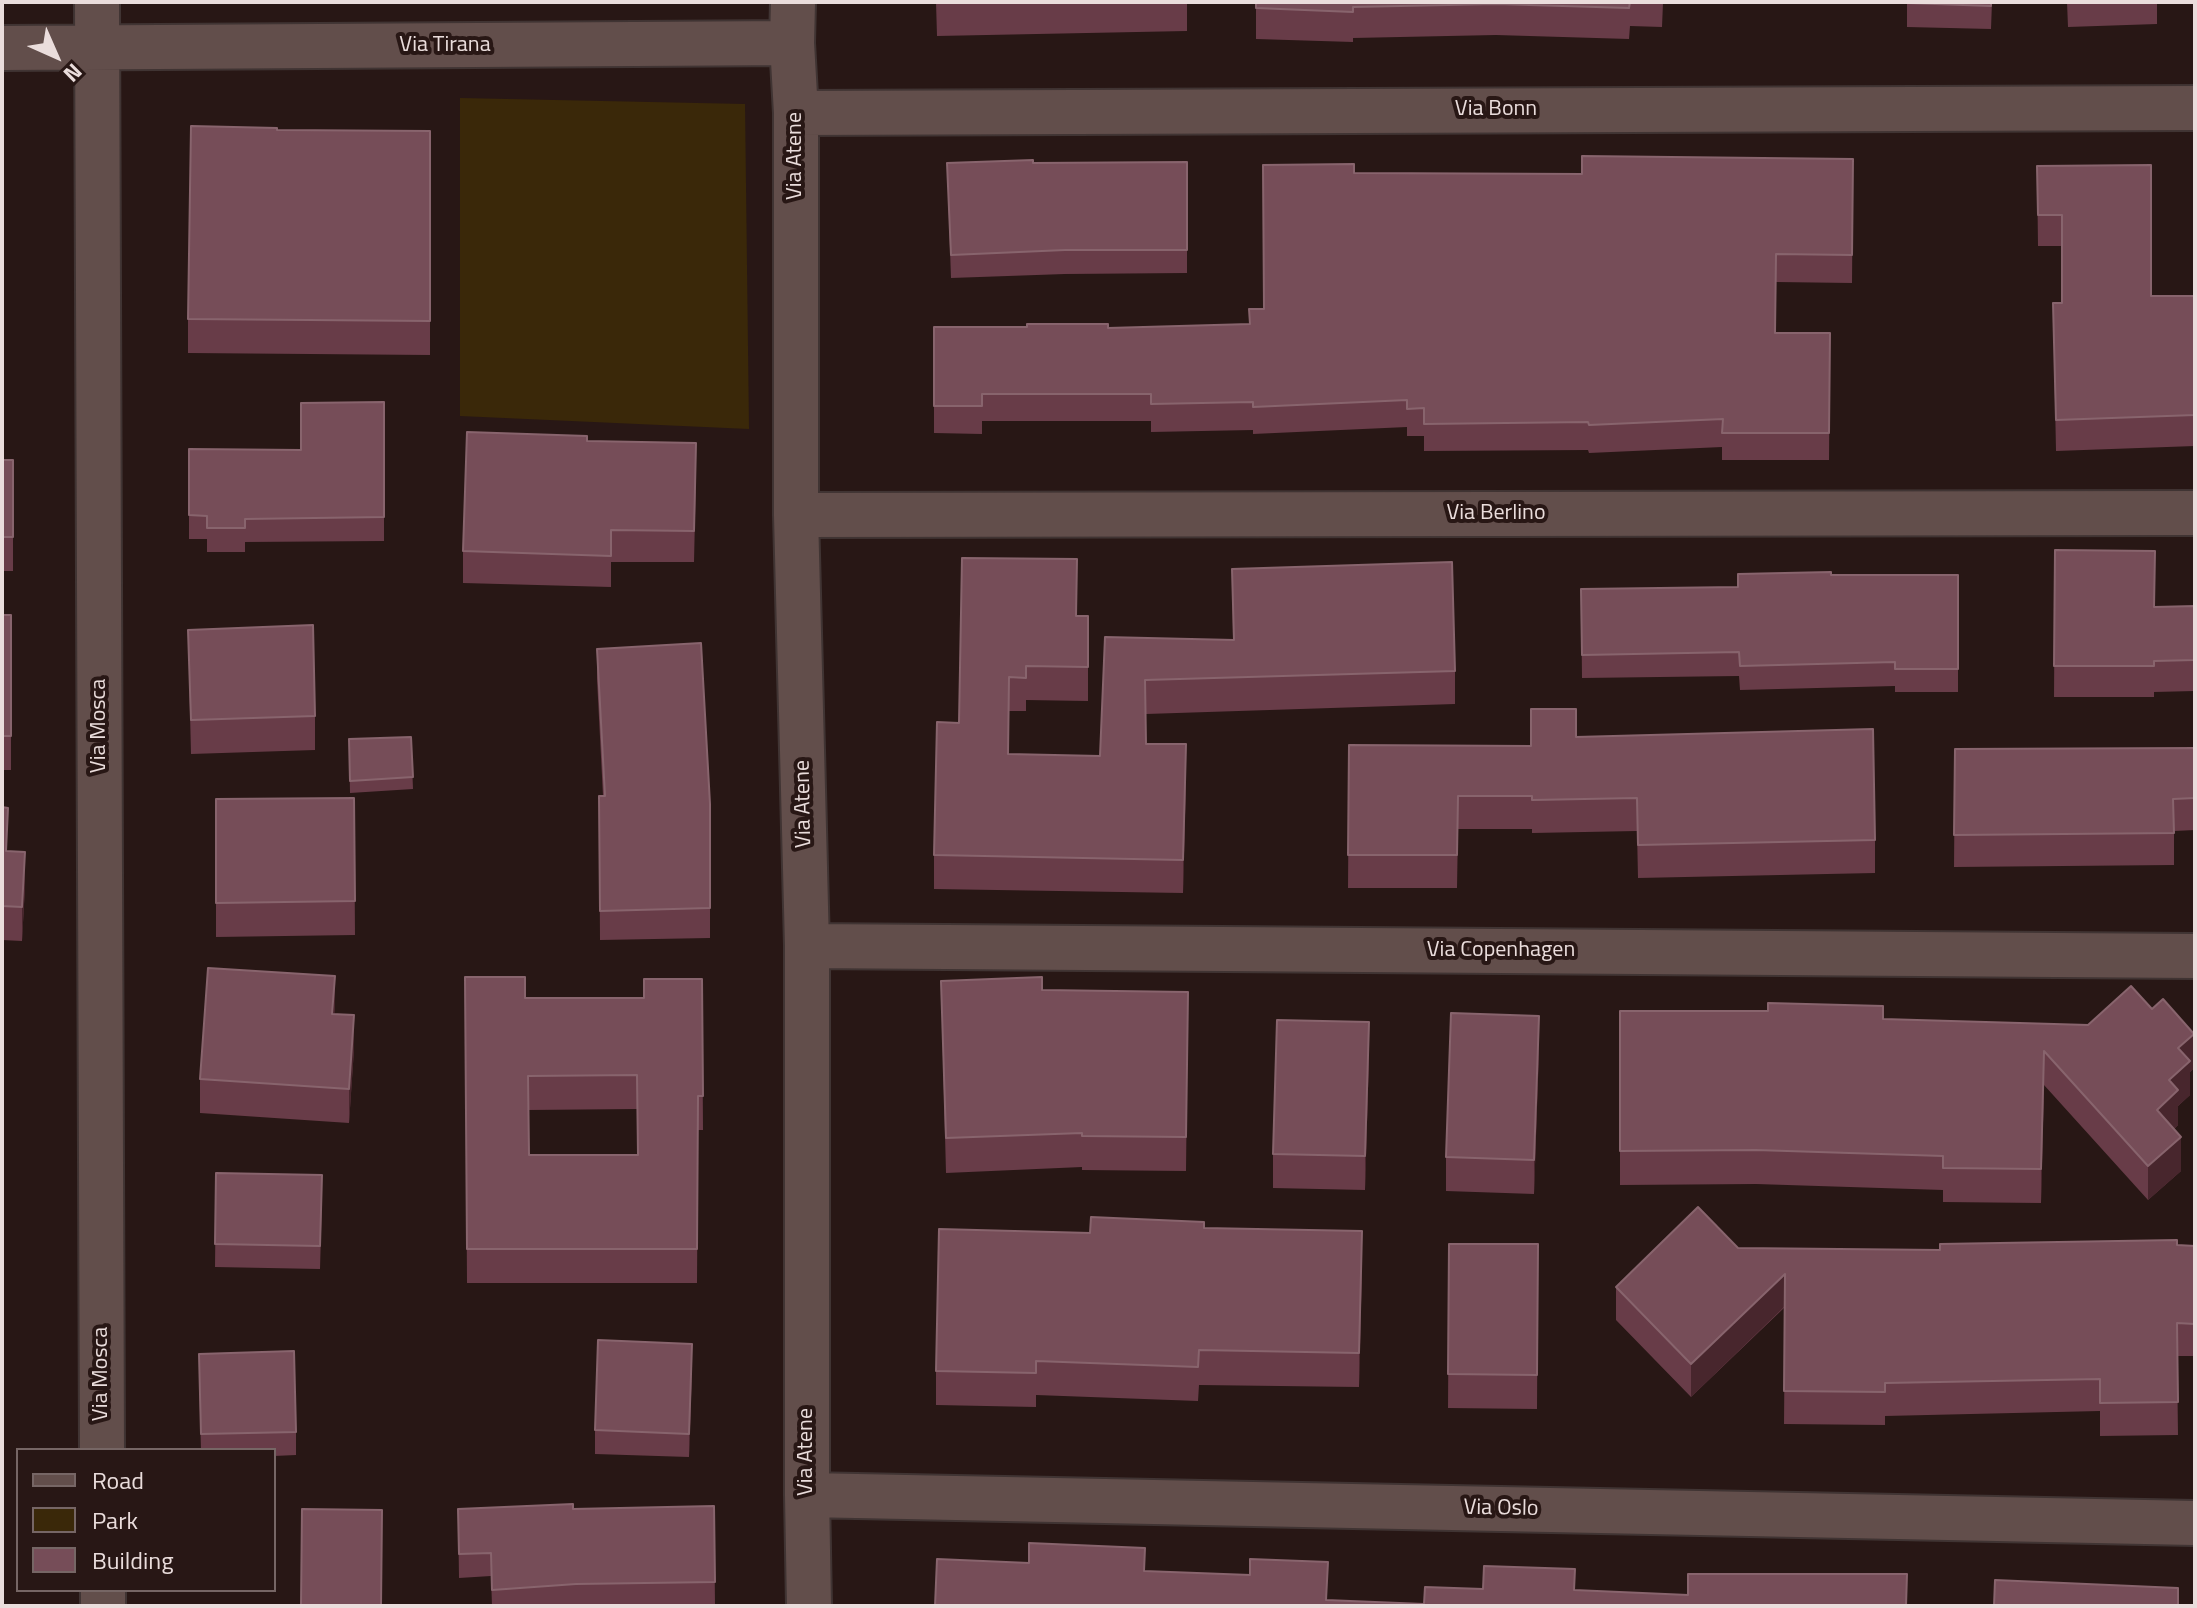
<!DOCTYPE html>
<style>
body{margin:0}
#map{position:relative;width:2197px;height:1608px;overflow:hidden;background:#281715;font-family:"Titillium Web",sans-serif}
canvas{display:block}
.frame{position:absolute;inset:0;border:4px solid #eadddc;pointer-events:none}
.legend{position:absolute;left:16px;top:1448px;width:260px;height:144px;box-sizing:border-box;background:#281715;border:2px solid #766665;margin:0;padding:10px 14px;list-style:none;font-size:24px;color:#eadddc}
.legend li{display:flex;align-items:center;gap:16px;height:40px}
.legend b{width:40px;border:2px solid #766665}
.north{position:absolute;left:16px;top:16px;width:80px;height:80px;-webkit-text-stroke:6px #281715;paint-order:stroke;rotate:135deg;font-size:22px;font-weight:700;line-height:32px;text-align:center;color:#eadddc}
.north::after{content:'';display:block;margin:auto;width:28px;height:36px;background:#eadddc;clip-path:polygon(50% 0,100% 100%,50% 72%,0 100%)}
</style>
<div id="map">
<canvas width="2197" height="1608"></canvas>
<div class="frame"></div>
<ul class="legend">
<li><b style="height:10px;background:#624e4b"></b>Road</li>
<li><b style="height:22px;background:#3a2809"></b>Park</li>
<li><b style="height:22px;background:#764d58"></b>Building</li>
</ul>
<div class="north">N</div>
</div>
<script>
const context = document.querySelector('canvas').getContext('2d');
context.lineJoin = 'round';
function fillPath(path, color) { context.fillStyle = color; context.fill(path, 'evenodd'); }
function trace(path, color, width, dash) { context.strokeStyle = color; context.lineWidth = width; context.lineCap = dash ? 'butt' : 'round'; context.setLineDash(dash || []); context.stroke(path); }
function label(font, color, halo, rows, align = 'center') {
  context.font = font + ' "Titillium Web",sans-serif'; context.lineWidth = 8; context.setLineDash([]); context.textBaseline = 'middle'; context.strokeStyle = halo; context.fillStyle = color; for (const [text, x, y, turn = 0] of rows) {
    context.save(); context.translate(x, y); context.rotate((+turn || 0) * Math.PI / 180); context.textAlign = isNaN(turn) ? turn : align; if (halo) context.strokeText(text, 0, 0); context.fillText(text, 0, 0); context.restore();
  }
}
fillPath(new Path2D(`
 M 460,98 L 745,104 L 749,429 L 460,416 Z`), '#3a2809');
const minor = new Path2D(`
 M 97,2 L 102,1450
 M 793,2 L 792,43 L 796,113 L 796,515 L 807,946 L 807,1495 L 809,1606
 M 2,48 L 792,43
 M 796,113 L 2195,108
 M 796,515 L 2195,513
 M 807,946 L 2195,956
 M 807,1495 L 2195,1523
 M 103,1590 L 103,1606`);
trace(minor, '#403433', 48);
trace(minor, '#624e4b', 44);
fillPath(new Path2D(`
 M 936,2 L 1187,2 L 1187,31 L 937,36 Z
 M 1256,2 L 1681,2 L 1681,3 L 1663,3 L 1662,27 L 1630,26 L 1629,39 L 1496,35 L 1353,38 L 1353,42 L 1256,39 Z
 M 1907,2 L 1992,2 L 1991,29 L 1907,27 Z
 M 2067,2 L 2157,2 L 2157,24 L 2068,27 Z
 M 277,130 L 430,131 L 430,355 L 188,353 L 188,319 Z
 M 1853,159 L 1852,283 L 1776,282 L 1775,333 L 1830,333 L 1829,460 L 1722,460 L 1722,447 L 1589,453 L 1588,450 L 1424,451 L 1424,436 L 1407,436 L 1407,427 L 1253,434 L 1253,430 L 1151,432 L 1151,421 L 982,421 L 982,434 L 934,433 L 934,327 L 1108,328 L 1249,324 L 1264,309 L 1354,173 L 1582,174 Z
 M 1187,162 L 1187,273 L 1065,274 L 951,278 L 947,163 Z
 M 2037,166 L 2151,296 L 2195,296 L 2195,446 L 2056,451 L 2053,303 L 2062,303 L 2062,246 L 2038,246 Z
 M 384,402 L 384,541 L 245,542 L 245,552 L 207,552 L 207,539 L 189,539 L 189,449 L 301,450 Z
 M 587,441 L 696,474 L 694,562 L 611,562 L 611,587 L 463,583 L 463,551 Z
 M 2,460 L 13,460 L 13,571 L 2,571 Z
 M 2055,550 L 2154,607 L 2195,606 L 2195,691 L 2154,692 L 2154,697 L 2054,697 Z
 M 1232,569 L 1455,671 L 1455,704 L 1146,714 L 1146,744 L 1186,777 L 1183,893 L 934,889 L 934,855 L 959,723 L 1076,616 L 1088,616 L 1088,701 L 1026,700 L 1026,711 L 1009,711 L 1008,754 L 1100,756 L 1105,637 L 1233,640 Z
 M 1831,575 L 1958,575 L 1958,692 L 1895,692 L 1895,686 L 1740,690 L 1739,676 L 1582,678 L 1581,589 L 1738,587 Z
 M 2,615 L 11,615 L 11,770 L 2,770 Z
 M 188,630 L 315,716 L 315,750 L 191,754 Z
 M 597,649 L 710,804 L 710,938 L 600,940 L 599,796 L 603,796 L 597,679 Z
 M 411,737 L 413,789 L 350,793 L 349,739 Z
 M 1576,737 L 1875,840 L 1875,873 L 1638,878 L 1637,831 L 1532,833 L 1532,829 L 1458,829 L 1457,888 L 1348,888 L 1349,745 L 1531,746 Z
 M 2195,748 L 2195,830 L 2174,831 L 2174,865 L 1954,867 L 1955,749 Z
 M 354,798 L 355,935 L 216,937 L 216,799 Z
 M 2,807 L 7,851 L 25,886 L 22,941 L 2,940 Z
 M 465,977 L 525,998 L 644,998 L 702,979 L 703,1130 L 698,1130 L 697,1283 L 467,1283 ZM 637,1109 L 637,1155 L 529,1155 L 528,1110 Z
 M 941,981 L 1042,990 L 1188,992 L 1186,1171 L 1082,1170 L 1082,1167 L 946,1173 Z
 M 1620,1011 L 1883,1019 L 2194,1068 L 2190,1072 L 2190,1095 L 2178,1106 L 2178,1125 L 2174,1129 L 2181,1171 L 2148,1200 L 2044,1085 L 2041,1203 L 1943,1202 L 1943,1190 L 1756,1184 L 1620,1185 Z
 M 335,1014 L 354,1049 L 349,1123 L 200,1113 L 200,1079 Z
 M 1539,1050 L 1534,1194 L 1446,1191 L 1446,1157 Z
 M 1369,1056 L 1365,1190 L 1273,1188 L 1273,1154 Z
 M 216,1173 L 322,1198 L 320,1269 L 215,1267 Z
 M 1204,1228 L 1362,1265 L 1359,1387 L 1199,1385 L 1198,1401 L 1036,1395 L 1036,1407 L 936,1405 L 936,1371 L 1090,1233 Z
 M 1449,1244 L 1538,1244 L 1537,1409 L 1448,1408 Z
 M 2177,1245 L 2195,1246 L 2195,1356 L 2177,1356 L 2178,1435 L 2100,1436 L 2100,1411 L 1885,1416 L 1885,1425 L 1784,1424 L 1785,1307 L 1691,1397 L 1616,1320 L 1616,1287 L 1738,1248 L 1940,1250 Z
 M 692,1368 L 689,1457 L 595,1454 L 595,1430 Z
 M 199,1377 L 296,1432 L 296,1455 L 274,1456 L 274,1450 L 201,1450 Z
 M 714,1506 L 715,1605 L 492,1606 L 491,1576 L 459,1578 L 458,1509 L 573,1509 Z`), '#683c48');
fillPath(new Path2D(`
 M 1186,744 L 1186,777 L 1183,893 L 1183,860 Z
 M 25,852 L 25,886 L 22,941 L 22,907 Z
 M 335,976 L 335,1010 L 332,1048 L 332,1014 Z
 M 354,1015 L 354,1049 L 349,1123 L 349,1089 Z
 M 1539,1016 L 1539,1050 L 1534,1194 L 1534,1160 Z
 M 1369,1022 L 1369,1056 L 1365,1190 L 1365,1156 Z
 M 2194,1034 L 2194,1068 L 2190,1072 L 2190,1095 L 2178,1106 L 2178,1125 L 2157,1145 L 2157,1110 L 2169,1080 L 2178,1048 Z
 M 2044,1051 L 2044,1085 L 2041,1203 L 2041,1169 Z
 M 2181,1137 L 2181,1171 L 2148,1200 L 2148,1166 Z
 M 1362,1231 L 1362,1265 L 1359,1387 L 1359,1353 Z
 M 1785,1274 L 1785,1306 L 1691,1397 L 1691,1364 Z
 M 692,1344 L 692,1368 L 689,1457 L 689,1434 Z`), '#48262d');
const building = new Path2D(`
 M 1256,2 L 1630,2 L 1629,8 L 1496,4 L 1353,7 L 1353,12 L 1256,8 Z
 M 1907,2 L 1991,2 L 1991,6 L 1907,3 Z
 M 2068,2 L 2116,2 L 2068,3 Z
 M 191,126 L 277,128 L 277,130 L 430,131 L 430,321 L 188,319 Z
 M 1582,156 L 1853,159 L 1852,255 L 1776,254 L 1775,333 L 1830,333 L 1829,433 L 1722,433 L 1723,419 L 1589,425 L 1588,422 L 1424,424 L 1424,408 L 1407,409 L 1407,400 L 1253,407 L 1253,402 L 1151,404 L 1151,394 L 982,394 L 982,406 L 934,406 L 934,327 L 1027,327 L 1027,324 L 1108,324 L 1108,328 L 1250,324 L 1249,309 L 1264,309 L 1263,165 L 1354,164 L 1354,173 L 1582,174 Z
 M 1033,160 L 1033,163 L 1187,162 L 1187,250 L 1065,250 L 951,255 L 947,163 Z
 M 2151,165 L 2151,296 L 2195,296 L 2195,415 L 2056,420 L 2053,303 L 2062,303 L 2062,215 L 2038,215 L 2037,166 Z
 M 384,402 L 384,517 L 245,519 L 245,528 L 207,528 L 207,516 L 189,515 L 189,449 L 301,450 L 301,403 Z
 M 467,432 L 587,436 L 587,441 L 696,443 L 694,531 L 611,530 L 611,556 L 463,551 Z
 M 2,460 L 13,460 L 13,537 L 2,537 Z
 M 2055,550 L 2155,551 L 2154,607 L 2195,606 L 2195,660 L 2154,661 L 2154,666 L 2054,666 Z
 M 962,558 L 1077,559 L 1076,616 L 1088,616 L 1088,667 L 1026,666 L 1026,678 L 1009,677 L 1008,754 L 1100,756 L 1105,637 L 1234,640 L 1232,569 L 1452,562 L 1455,671 L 1145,680 L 1146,744 L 1186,744 L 1183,860 L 934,855 L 937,722 L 959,723 Z
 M 1831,572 L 1831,575 L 1958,575 L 1958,669 L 1895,669 L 1895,662 L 1740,666 L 1739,652 L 1582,655 L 1581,589 L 1738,587 L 1738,574 Z
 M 2,615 L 11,615 L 11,736 L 2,736 Z
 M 313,625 L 315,716 L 191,720 L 188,630 Z
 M 701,643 L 710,804 L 710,908 L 600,911 L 599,796 L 605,796 L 597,649 Z
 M 1531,709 L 1576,709 L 1576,737 L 1873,729 L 1875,840 L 1638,845 L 1637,798 L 1532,800 L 1532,796 L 1458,796 L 1457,855 L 1348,855 L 1349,745 L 1531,746 Z
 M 411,737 L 413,777 L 350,781 L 349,739 Z
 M 2195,748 L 2195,798 L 2173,799 L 2174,833 L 1954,835 L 1955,749 Z
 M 354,798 L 355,901 L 216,903 L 216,799 Z
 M 2,807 L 8,808 L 6,851 L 25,852 L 22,907 L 2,906 Z
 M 208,968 L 335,976 L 332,1014 L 354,1015 L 349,1089 L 200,1079 Z
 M 465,977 L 525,977 L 525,998 L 644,998 L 644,979 L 702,979 L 703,1096 L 698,1096 L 697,1249 L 467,1249 ZM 637,1075 L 638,1155 L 529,1155 L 528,1076 Z
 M 1042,977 L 1042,990 L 1188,992 L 1186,1137 L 1082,1136 L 1082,1133 L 946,1138 L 941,981 Z
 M 2131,986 L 2152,1009 L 2163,999 L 2194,1034 L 2178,1048 L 2190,1061 L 2169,1080 L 2178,1090 L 2157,1110 L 2181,1137 L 2148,1166 L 2044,1051 L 2041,1169 L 1943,1168 L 1943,1156 L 1756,1150 L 1620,1151 L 1620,1011 L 1768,1011 L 1768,1003 L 1883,1006 L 1883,1019 L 2088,1025 Z
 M 1451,1013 L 1539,1016 L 1534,1160 L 1446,1157 Z
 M 1277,1020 L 1369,1022 L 1365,1156 L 1273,1154 Z
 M 216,1173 L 322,1175 L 320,1246 L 215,1244 Z
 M 1698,1207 L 1738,1248 L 1940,1250 L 1940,1244 L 2177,1240 L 2177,1245 L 2195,1246 L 2195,1324 L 2177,1323 L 2178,1402 L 2100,1403 L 2100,1379 L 1885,1383 L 1885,1392 L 1784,1391 L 1785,1274 L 1691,1364 L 1616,1287 Z
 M 1091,1217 L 1204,1222 L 1204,1228 L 1362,1231 L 1359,1353 L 1199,1350 L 1198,1367 L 1036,1361 L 1036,1373 L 936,1371 L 939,1229 L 1090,1233 Z
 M 1449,1244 L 1538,1244 L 1537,1375 L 1448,1374 Z
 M 598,1340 L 692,1344 L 689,1434 L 595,1430 Z
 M 294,1351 L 296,1432 L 201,1434 L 199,1354 Z
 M 573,1504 L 573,1509 L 714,1506 L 715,1582 L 576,1584 L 492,1590 L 491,1553 L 459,1554 L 458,1509 Z
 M 302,1509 L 382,1510 L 381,1606 L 301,1606 Z
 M 1029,1543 L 1145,1548 L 1144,1571 L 1250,1575 L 1250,1559 L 1328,1562 L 1326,1600 L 1424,1604 L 1425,1587 L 1483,1589 L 1484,1566 L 1575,1569 L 1574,1590 L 1688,1595 L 1688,1574 L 1907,1574 L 1906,1606 L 935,1606 L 937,1559 L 1029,1563 Z
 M 1995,1580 L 2178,1588 L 2178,1606 L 1994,1606 Z`);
fillPath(building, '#764d58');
trace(building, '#88646d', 2);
label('22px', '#eadddc', '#281715', [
 ["Via Tirana",445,46],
 ["Via Bonn",1496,110],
 ["Via Atene",796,156,-90],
 ["Via Berlino",1496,514],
 ["Via Mosca",100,726,-90],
 ["Via Atene",804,804,-91],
 ["Via Copenhagen",1501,951],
 ["Via Mosca",102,1374,-90],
 ["Via Atene",807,1452,-90],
 ["Via Oslo",1501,1509,1]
]);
</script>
